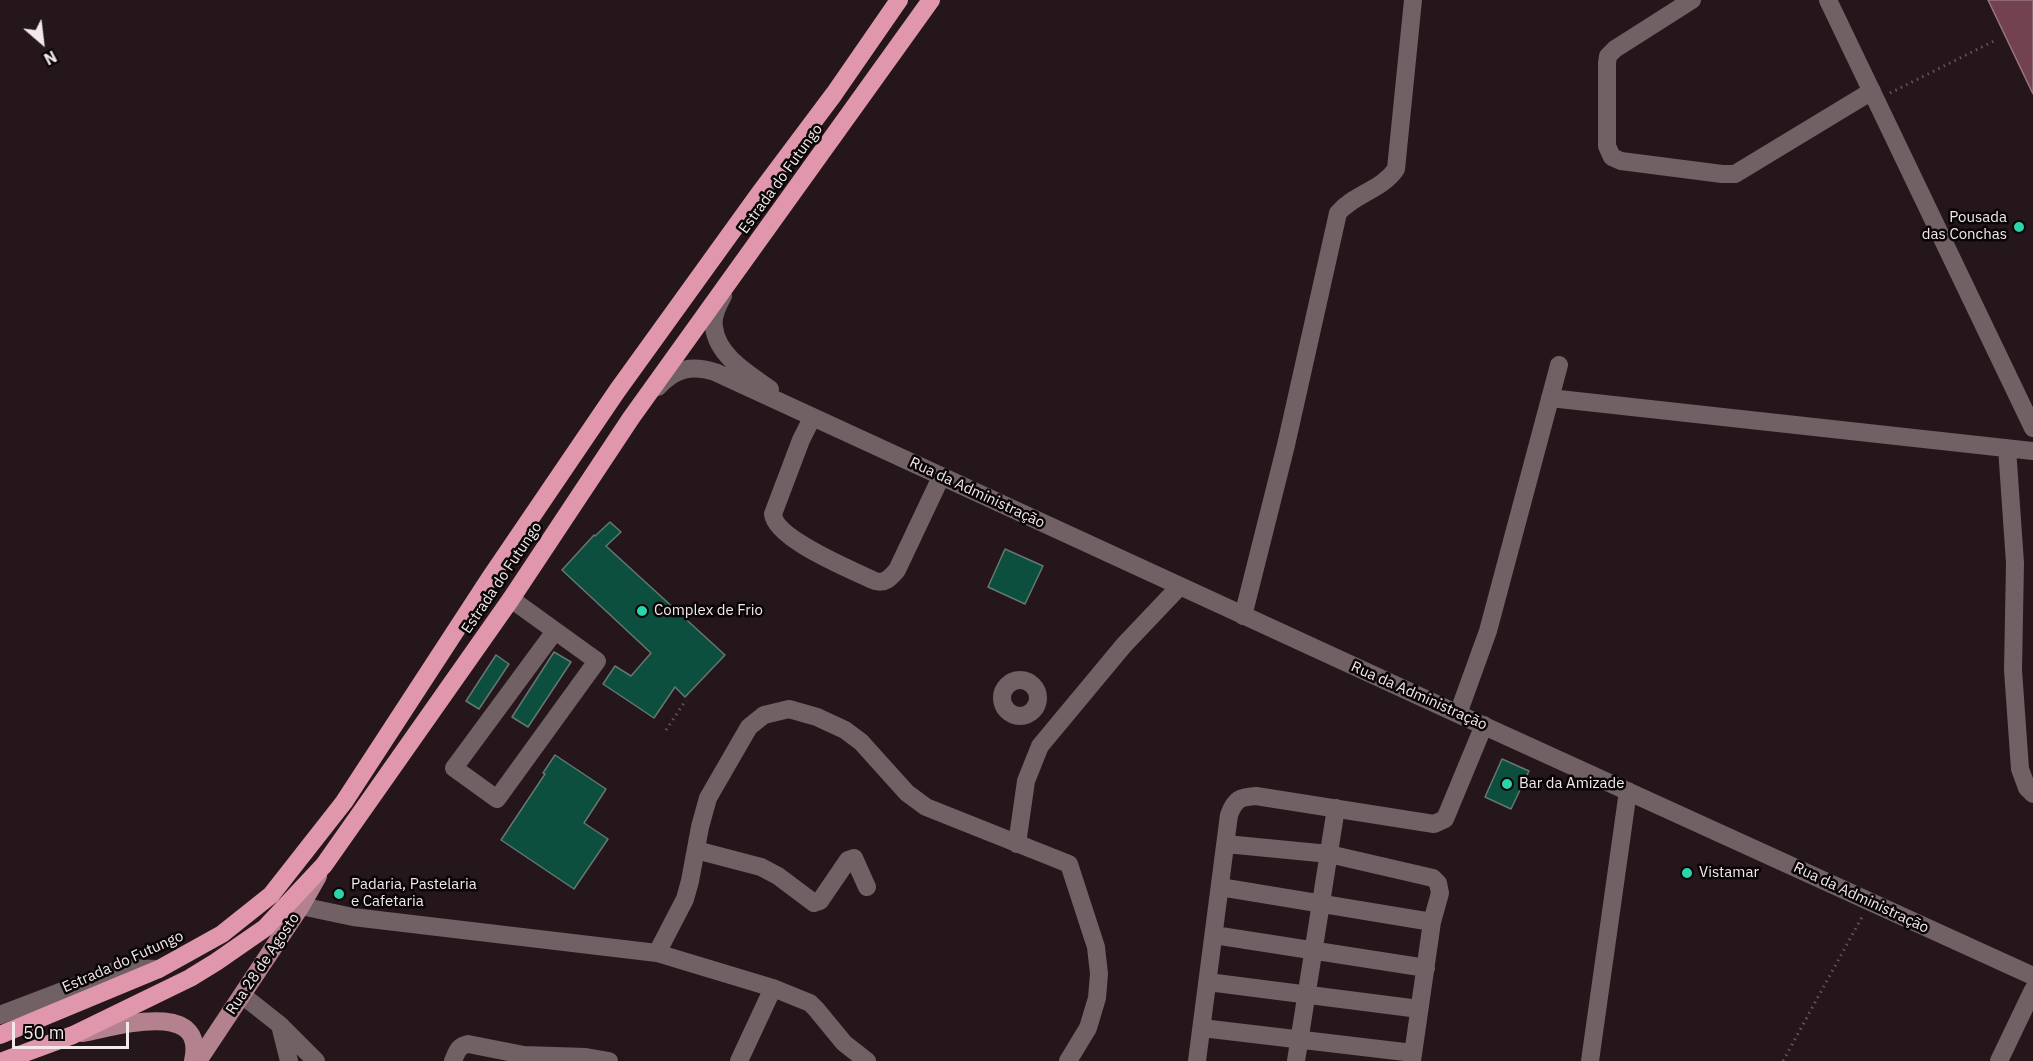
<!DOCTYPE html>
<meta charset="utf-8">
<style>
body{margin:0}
#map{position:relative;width:2033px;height:1061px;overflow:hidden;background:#24161a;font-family:"IBM Plex Sans",sans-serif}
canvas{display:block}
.north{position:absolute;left:12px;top:12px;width:60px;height:60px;-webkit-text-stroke:4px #090405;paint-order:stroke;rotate:152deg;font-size:16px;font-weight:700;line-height:24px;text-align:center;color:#f3e9eb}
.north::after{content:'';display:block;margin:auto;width:21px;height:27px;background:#f3e9eb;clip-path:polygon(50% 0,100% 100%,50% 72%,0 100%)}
.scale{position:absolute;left:12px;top:1022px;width:117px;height:27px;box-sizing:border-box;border:3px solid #f3e9eb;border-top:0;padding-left:8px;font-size:18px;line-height:21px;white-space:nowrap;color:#f3e9eb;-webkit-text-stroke:4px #090405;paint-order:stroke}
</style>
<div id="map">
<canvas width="2033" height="1061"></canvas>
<div class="north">N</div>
<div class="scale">50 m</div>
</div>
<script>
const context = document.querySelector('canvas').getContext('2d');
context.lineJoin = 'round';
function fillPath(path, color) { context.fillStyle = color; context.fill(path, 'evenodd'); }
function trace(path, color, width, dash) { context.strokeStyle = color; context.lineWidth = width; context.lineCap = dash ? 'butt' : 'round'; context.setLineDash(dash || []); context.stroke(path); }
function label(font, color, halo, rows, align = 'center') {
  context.font = font + ' "IBM Plex Sans",sans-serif'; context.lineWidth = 5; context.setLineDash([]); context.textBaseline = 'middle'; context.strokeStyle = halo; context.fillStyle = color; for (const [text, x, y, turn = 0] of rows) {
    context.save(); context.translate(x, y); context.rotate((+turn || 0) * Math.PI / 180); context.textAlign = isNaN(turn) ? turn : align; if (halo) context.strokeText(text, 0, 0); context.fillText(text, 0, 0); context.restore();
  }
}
const water = new Path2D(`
 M 1988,0 L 2033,0 L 2033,94 Z`);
fillPath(water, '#734250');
trace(water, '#99747e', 1.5);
const building = new Path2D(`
 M 610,522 L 621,532 L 606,546 L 725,655 L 685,697 L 675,687 L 654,718 L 603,684 L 615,666 L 631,676 L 651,653 L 562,570 L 594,535 L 595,536 Z
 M 1005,549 L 1043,566 L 1025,604 L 988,587 Z
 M 554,652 L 571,662 L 528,727 L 512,717 Z
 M 496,655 L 509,664 L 479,709 L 466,701 Z
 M 555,755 L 606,789 L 584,823 L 608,839 L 574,889 L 501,840 L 545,774 L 543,773 Z
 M 1502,759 L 1529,771 L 1511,809 L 1485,797 Z`);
fillPath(building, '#0c4f3f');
trace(building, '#657770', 1.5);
trace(new Path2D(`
 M 1890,93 L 1996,40
 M 666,730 L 686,700
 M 1783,1061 L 1863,915`), '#625659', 3, [1.5, 4.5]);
trace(new Path2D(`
 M 1692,0 L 1615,49 L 1608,56 L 1607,63 L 1607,146 L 1612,157 L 1621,161 L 1722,174 L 1735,174 L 1872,91
 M 1828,0 L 2033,428
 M 723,296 C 718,305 712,317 714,327 C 717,356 749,374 770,389
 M 658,387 C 675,368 692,365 715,372 L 1458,714 L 2033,976
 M 1550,398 L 2033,451
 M 812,418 L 801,440 L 773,514 C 775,539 852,570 875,581 C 885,584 890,578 897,570 L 941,477
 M 2007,448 L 2015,563 L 2013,670 L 2020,769 L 2027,788 L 2033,794
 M 511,599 L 597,661 L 497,799 L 454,768 L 555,631
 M 1243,616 L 1286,445 L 1338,213 C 1354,194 1382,190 1396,169 L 1413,0
 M1002 698a18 18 0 1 1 36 0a18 18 0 1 1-36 0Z
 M 1458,714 L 1488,631 L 1559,365
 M 1017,844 L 1026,781 L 1040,746 L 1124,645 L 1180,586
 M 1226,844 L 1329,854 L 1433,878 L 1438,883 L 1440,893 L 1432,922 L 1412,1061
 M 696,850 L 761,867 L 778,876 L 814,903 L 820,901 L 848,860 L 854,858 L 867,887
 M 1220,887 L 1432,922
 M 301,906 L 353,917 L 657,953 L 773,988 L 810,1003 L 816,1009 L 844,1043 L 867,1061
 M 1214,935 L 1426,968
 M 657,953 L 685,899 L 690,881 L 700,827 L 708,798 L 749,727 L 764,715 L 789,709 L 817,717 L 845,730 L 861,742 L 907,793 L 926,807 L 1069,864 L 1096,947 L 1099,974 L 1097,998 L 1088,1028 L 1068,1061
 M 1208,982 L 1419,1009
 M 242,995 L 280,1025 L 316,1061
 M 0,1015 L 118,970 L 129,968 L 159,969
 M 280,1025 L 289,1061
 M 1202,1028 L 1413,1053
 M 453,1061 C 457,1052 458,1046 468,1044 L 524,1055 L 586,1057 L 609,1061
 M 739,1061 L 773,988
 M 1197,1061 L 1229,815 C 1235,799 1240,797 1256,796 L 1434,824 L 1445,819 L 1484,725
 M 1296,1061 L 1336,808
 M 1590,1061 L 1628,791
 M 1999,1061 L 2033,990`), '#716064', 18);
trace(new Path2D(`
 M 83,1033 C 115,1027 207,998 193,1061
 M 198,1061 L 301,906 L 318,876`), '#b4818f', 18);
trace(new Path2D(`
 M 0,1035 L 159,969 L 222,934 L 271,895 L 344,802 L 490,578 L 617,391 L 759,194 L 834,94 L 899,0
 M 3,1061 L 73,1035 L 190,978 L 216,962 L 265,928 L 324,865 L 511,599 L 631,418 L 931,0`), '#e097ab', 18);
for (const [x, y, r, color] of [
 [2019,227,6,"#2ad5ac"],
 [642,611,6,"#2ad5ac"],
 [1507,784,6,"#2ad5ac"],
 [1687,873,6,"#2ad5ac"],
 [339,894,6,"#2ad5ac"]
]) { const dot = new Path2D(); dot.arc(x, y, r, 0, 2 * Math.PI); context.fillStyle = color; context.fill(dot); trace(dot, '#090405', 2); }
label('15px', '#f3e9eb', '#090405', [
 ["Estrada do Futungo",781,179,-54],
 ["Rua da Administração",977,493,25],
 ["Estrada do Futungo",502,578,-56],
 ["Rua da Administração",1419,696,24],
 ["Rua da Administração",1861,898,25],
 ["Estrada do Futungo",123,962,-24],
 ["Rua 28 de Agosto",263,964,-56]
]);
label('15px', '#f3e9eb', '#090405', [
 ["Pousada",2007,218,"right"],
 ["das Conchas",2007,235,"right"],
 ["Complex de Frio",654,611],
 ["Bar da Amizade",1519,784],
 ["Vistamar",1699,873],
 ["Padaria, Pastelaria",351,885],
 ["e Cafetaria",351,902]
], 'left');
</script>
